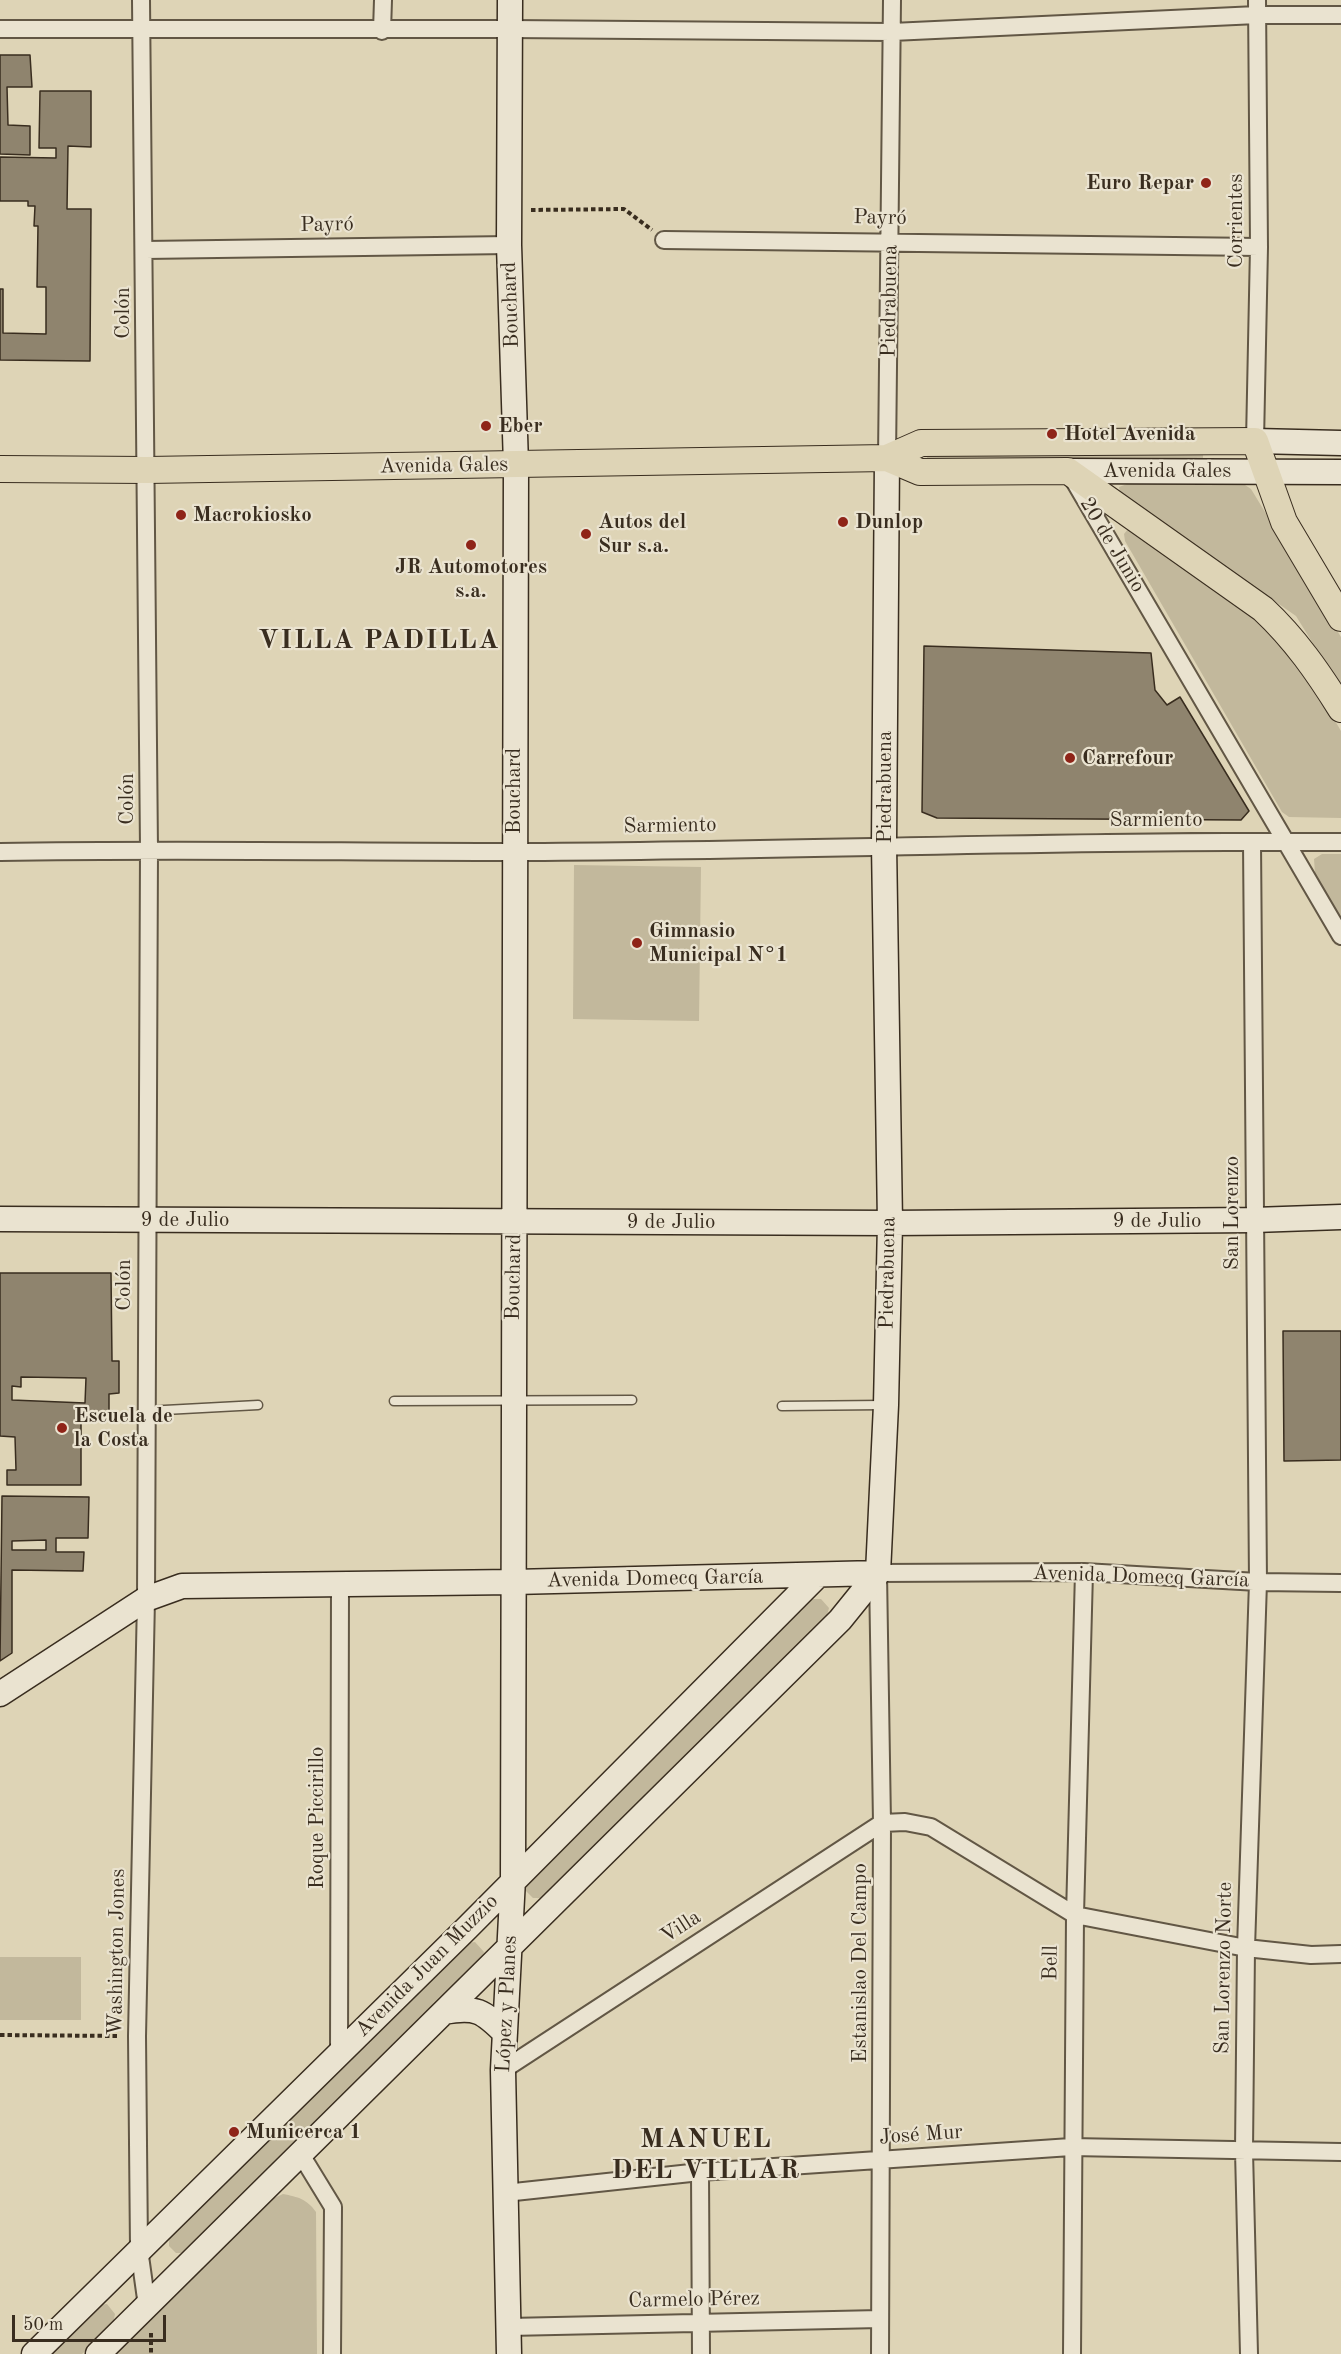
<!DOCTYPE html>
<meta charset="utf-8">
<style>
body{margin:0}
#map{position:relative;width:1341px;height:2354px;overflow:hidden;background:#ded4b6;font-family:"Old Standard TT",serif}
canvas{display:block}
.scale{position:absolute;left:12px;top:2315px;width:154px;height:27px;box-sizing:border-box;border:3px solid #392d1f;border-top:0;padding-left:8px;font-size:18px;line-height:21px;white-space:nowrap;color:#392d1f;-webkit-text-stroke:4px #eae3d0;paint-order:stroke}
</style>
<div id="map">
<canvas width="1341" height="2354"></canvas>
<div class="scale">50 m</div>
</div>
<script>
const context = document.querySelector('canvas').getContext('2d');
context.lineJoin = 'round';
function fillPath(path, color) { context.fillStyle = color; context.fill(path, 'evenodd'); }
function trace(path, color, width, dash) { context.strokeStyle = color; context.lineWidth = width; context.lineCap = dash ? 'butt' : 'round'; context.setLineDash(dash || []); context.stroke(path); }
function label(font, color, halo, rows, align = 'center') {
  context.font = font + ' "Old Standard TT",serif'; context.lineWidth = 4.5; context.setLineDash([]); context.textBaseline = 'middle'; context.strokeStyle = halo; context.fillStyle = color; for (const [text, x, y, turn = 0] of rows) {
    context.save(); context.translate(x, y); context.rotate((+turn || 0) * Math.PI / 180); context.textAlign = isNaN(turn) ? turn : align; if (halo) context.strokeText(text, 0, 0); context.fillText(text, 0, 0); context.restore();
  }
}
fillPath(new Path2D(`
 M 927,450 L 1203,451 L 1203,459 L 927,459 Z
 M 1127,484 L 1245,485 L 1251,489 L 1341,637 L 1341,689 L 1296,616 L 1125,497 L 1120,493 L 1119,487 Z
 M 1128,529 L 1239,601 L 1300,661 L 1341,731 L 1341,818 L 1289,817 L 1282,812 L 1125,541 L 1124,534 Z
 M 1322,854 L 1341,854 L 1341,918 L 1315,873 L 1314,859 Z
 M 574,865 L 701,867 L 699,1021 L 573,1019 Z
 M 813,1599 L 821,1599 L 829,1608 L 826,1619 L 541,1898 L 533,1898 L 526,1891 L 526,1882 Z
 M 475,1942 L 484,1952 L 481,1962 L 184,2253 L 176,2253 L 169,2246 L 169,2237 L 468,1943 Z
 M 0,1957 L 81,1957 L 81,2020 L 0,2020 Z
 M 283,2194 C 298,2197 307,2199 316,2212 L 317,2354 L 114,2354 L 270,2200 Z
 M 107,2304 L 115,2314 L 113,2324 L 82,2354 L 49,2354 L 99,2305 Z`), '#c2b89c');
const building = new Path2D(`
 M 0,55 L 30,55 L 32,87 L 7,87 L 8,125 L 30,126 L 30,155 L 0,154 Z
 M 40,91 L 91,91 L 91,147 L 68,146 L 67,209 L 91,209 L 90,361 L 0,360 L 0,289 L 3,289 L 3,333 L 46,334 L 46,287 L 37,287 L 38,226 L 34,226 L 35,206 L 28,206 L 28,201 L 0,201 L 0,157 L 56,158 L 56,148 L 39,148 Z
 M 924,646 L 1151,653 L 1155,690 L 1167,705 L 1180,697 L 1249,811 L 1241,820 L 937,818 L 922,812 Z
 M 0,1273 L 111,1273 L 112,1361 L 119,1361 L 119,1393 L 109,1394 L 109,1412 L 99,1412 L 99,1420 L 81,1420 L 81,1485 L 7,1485 L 7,1470 L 16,1470 L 15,1437 L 0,1436 ZM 21,1377 L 86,1378 L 85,1403 L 12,1400 L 12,1386 L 21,1387 Z
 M 1283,1331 L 1341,1331 L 1341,1460 L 1284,1461 Z
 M 2,1496 L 89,1497 L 88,1538 L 56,1538 L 56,1552 L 84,1552 L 83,1571 L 12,1570 L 12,1653 L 0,1661 ZM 46,1540 L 46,1550 L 12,1550 L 12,1541 Z`);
fillPath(building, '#8f846e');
trace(building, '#392d1f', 1.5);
const lane = new Path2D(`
 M 394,1401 L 632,1400
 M 782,1406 L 883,1405
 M 146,1411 L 258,1405`);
const street = new Path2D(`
 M 141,0 L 149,849 L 146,1599 L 137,2036 L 139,2249 L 147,2306
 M 0,29 L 510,29 L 892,32 L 1257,15 L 1341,15
 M 382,31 L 383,0
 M 664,240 L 1259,247
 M 145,250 L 509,245
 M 1255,441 L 1259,247 L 1257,0
 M 887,458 L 892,0
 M 1073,479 L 1341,936
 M 0,852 C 171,849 341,852 512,852 C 788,851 1065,840 1341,842
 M 339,2053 L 340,1584
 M 503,2070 L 882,1823 L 905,1822 L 931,1827 L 1075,1915 L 1246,1948 L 1311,1955 L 1341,1954
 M 300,2153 L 333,2207 L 332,2354
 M 700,2172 L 701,2354
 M 505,2193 L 700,2172 L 1071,2147 L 1341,2152
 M 509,2327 L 880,2319
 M 880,2354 L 882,1823 L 878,1573 L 1084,1572 L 1258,1582 L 1341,1583
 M 1072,2354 L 1075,1915 L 1084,1572
 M 1249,2354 L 1244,2151 L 1246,1948 L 1258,1582 L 1252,842`);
const secondary = new Path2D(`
 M 1255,441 L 1341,443
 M 1068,471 L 1341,472
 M 0,1219 L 890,1223 L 1254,1220 L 1341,1217
 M 878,1573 L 886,1405 L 890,1223 L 884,844 L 887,458
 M 0,1694 L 146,1599 L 182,1586 L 514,1582 L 878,1573
 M 444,2012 C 476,2006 483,2011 505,2033
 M 34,2354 L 467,1928 L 818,1575
 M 98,2354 L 840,1620 L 878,1573
 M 509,2354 L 503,2070 L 513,1879 L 516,465 L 509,245 L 510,0`);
const primary = new Path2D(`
 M 887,458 L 920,472 L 1068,471 L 1263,609 C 1295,639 1318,672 1341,709
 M 0,469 L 147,470 L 887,458 L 921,443 L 1255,441 L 1284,522 L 1341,618`);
trace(lane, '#625745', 11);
trace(street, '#625745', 20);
trace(secondary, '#392d1f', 27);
trace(primary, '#392d1f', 28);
trace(new Path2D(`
 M 531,210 L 624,209 L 652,230
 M 0,2035 L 119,2036
 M 151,2333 L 151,2354`), '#392d1f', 4, [4.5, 3]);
trace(lane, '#eae3d0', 8);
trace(street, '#eae3d0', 16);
trace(secondary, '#eae3d0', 24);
trace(primary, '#ded4b6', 26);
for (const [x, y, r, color] of [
 [1206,183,6,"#8f2418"],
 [486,426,6,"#8f2418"],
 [1052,434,6,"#8f2418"],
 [181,515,6,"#8f2418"],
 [843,522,6,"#8f2418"],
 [586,534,6,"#8f2418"],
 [471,545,6,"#8f2418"],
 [1070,758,6,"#8f2418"],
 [637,943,6,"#8f2418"],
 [62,1428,6,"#8f2418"],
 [234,2132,6,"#8f2418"]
]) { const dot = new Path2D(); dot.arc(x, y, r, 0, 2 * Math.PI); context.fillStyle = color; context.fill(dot); trace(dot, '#eae3d0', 2); }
label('bold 21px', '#392d1f', '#eae3d0', [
 ["Euro Repar",1194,183,"right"],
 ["Eber",498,426],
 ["Hotel Avenida",1064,434],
 ["Macrokiosko",193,515],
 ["Autos del",598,522],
 ["Sur s.a.",598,546],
 ["Dunlop",855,522],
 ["JR Automotores",471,567,"center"],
 ["s.a.",471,591,"center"],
 ["Carrefour",1082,758],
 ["Gimnasio",649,931],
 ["Municipal N°1",649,955],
 ["Escuela de",74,1416],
 ["la Costa",74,1440],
 ["Municerca 1",246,2132]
], 'left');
label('21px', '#392d1f', '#eae3d0', [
 ["Payró",880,218,1],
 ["Corrientes",1236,221,-90],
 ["Payró",327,225,-1],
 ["Piedrabuena",890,301,-89],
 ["Bouchard",511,305,-92],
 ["Colón",123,313,-90],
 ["Avenida Gales",444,466,-1],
 ["Avenida Gales",1167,471],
 ["20 de Junio",1112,545,59],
 ["Piedrabuena",885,787,-90],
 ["Bouchard",514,791,-90],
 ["Colón",127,799,-90],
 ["Sarmiento",1156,820],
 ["Sarmiento",670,826,-1],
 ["San Lorenzo",1232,1213,-90],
 ["9 de Julio",185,1220],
 ["9 de Julio",1157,1221],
 ["9 de Julio",671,1222],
 ["Piedrabuena",888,1273,-89],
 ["Bouchard",514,1277,-89],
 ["Colón",124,1285,-90],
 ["Avenida Domecq García",1141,1577,2],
 ["Avenida Domecq García",655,1579,-1],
 ["Roque Piccirillo",317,1818,-90],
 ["Villa",681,1927,-33],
 ["Washington Jones",117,1952,-89],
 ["Estanislao Del Campo",860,1963,-90],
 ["Bell",1051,1963,-89],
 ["Avenida Juan Muzzio",427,1966,-45],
 ["San Lorenzo Norte",1224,1968,-89],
 ["López y Planes",507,2004,-87],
 ["José Mur",921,2135,-4],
 ["Carmelo Pérez",694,2300,-1]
]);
context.letterSpacing = '1.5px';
label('bold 27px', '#392d1f', '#eae3d0', [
 ["VILLA PADILLA",379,641],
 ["MANUEL",706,2140],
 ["DEL VILLAR",706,2171]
]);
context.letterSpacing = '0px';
</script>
